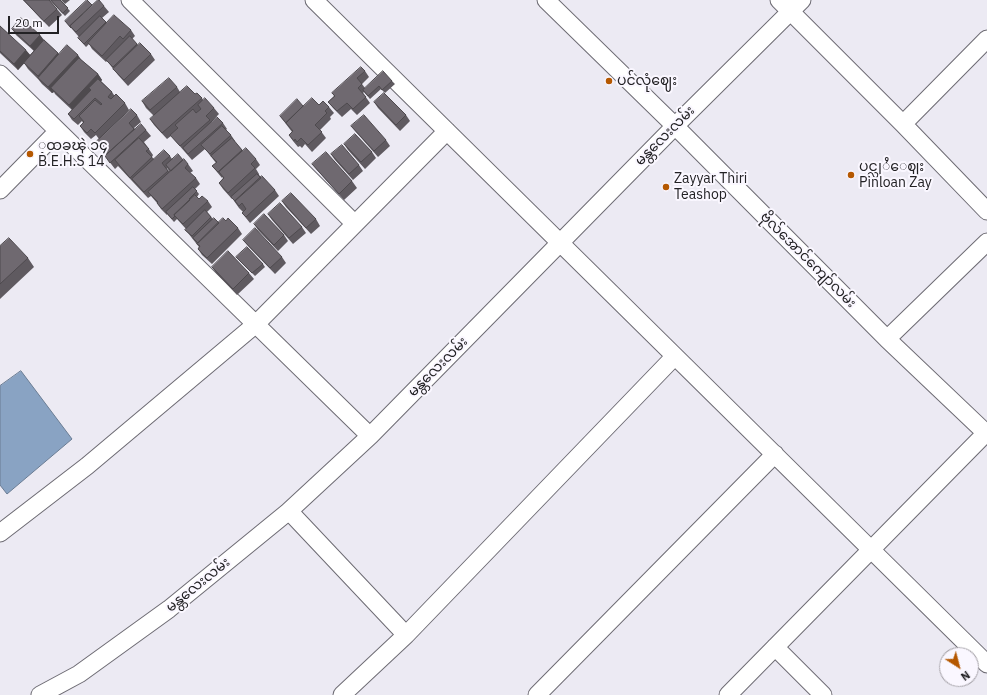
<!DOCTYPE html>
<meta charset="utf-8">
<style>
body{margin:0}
#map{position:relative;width:987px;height:695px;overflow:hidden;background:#eceaf3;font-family:"IBM Plex Sans",sans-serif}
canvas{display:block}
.north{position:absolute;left:939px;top:647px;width:40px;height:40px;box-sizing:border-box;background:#faf7ff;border:1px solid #a4a1a7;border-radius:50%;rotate:144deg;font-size:11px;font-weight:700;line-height:16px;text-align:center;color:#222124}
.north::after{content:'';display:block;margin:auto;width:14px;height:18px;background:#b55800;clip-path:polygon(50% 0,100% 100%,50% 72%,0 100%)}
.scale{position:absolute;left:8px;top:16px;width:51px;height:18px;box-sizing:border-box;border:2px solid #222124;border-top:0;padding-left:5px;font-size:12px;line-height:14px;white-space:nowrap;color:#222124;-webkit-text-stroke:3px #faf7ff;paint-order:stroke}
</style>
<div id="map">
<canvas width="987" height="695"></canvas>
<div class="north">N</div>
<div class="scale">20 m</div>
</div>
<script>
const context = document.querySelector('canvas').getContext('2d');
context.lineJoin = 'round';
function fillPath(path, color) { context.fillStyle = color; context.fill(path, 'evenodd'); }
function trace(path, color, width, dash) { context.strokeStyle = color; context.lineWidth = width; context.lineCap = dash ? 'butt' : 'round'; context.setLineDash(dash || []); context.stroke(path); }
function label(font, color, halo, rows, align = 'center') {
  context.font = font + ' "IBM Plex Sans","Noto Sans Myanmar",sans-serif'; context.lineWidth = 4; context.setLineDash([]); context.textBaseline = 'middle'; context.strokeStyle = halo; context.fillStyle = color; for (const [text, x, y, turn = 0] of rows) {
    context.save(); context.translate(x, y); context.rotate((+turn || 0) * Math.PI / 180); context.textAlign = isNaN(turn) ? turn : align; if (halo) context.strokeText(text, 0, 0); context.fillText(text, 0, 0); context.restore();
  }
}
const water = new Path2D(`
 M 21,371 L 72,439 L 7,494 L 0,485 L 0,386 Z`);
fillPath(water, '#89a3c3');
trace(water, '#6a7c93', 1);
const minor = new Path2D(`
 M 130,0 L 355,224
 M 314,0 L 987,664
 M 546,0 L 675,126 L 887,339 L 987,434
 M 779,0 L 903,124 L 987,211
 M 0,74 L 370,436
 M 903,124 L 987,39
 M 0,190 L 58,131
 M 887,339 L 987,242
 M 289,511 L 406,635
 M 0,533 L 87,466 L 256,324 L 447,131
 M 775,647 L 823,695
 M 40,695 L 79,674 L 169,609 L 289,511 L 370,436 L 675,126 L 802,0
 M 342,695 L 406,635 L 675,356
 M 537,695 L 775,454
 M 728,695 L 986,433`);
trace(minor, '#6d6b73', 19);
trace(minor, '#fff', 17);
fillPath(new Path2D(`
 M 23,0 L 49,0 L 57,9 L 62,15 L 49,27 Z
 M 50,0 L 60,0 L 70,11 L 65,16 Z
 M 61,0 L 70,0 L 65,4 Z
 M 104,6 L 109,12 L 102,18 L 107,23 L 131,30 L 135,36 L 132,39 L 138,45 L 151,54 L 155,60 L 128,86 L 118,75 L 107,61 L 106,62 L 92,49 L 89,44 L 86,47 L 78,38 L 79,37 L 65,21 Z
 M 0,26 L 30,55 L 34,51 L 16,35 L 12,29 L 40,35 L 44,40 L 59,54 L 80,59 L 98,74 L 102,80 L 101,81 L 112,92 L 114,95 L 125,103 L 129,110 L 101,138 L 137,115 L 141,122 L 134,128 L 135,129 L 146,130 L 151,136 L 144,142 L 153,155 L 152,157 L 154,159 L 170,156 L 172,159 L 183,160 L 188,164 L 193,171 L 190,173 L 196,178 L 200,184 L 195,189 L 199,194 L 197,197 L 199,199 L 208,201 L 212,207 L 207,212 L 213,219 L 219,223 L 226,221 L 238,228 L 242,234 L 212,264 L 202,255 L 198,249 L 199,247 L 188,233 L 185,230 L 186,229 L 177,219 L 174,222 L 167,214 L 167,215 L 161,209 L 157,203 L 151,196 L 148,198 L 118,166 L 115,169 L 105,156 L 106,155 L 100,148 L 96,142 L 99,139 L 96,135 L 91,139 L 84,132 L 80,126 L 83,123 L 82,121 L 78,125 L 72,120 L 68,114 L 72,110 L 55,94 L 54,92 L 52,93 L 42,84 L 38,79 L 28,69 L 24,63 L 18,70 L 0,53 ZM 167,168 L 170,172 L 167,169 Z
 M 365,71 L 369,77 L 362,84 L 365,88 L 392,81 L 395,84 L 385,93 L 381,89 L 370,99 L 364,92 L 363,93 L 370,103 L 357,115 L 351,109 L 342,117 L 333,108 L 328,102 L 334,96 L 332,93 Z
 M 177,87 L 180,92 L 195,94 L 202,98 L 203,100 L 214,108 L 219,114 L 211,122 L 223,123 L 227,129 L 226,130 L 231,135 L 235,141 L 235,142 L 243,151 L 256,159 L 260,165 L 256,169 L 259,174 L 259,175 L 275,190 L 279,196 L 250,223 L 242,213 L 243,212 L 239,208 L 232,198 L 232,199 L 223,189 L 219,183 L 223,178 L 223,177 L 222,178 L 212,166 L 216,163 L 205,149 L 192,160 L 171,136 L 167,139 L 154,125 L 150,119 L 154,116 L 146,108 L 142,101 Z
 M 374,102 L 406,115 L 410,121 L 400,131 L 378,108 Z
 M 319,105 L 329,107 L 334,113 L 330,117 L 331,119 L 320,130 L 326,138 L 312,152 L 305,144 L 302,148 L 300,146 L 298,147 L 293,141 L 289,135 L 292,132 L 280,116 L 303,106 Z
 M 351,126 L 386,140 L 390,146 L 378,157 L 356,132 Z
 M 344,144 L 372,152 L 376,158 L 365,169 L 348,150 Z
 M 331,154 L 359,165 L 363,171 L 353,180 L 335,160 Z
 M 312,164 L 352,181 L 357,188 L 344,200 L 317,170 Z
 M 282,201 L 316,219 L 320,226 L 311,234 L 286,207 Z
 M 268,214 L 302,227 L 306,233 L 293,244 L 272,220 Z
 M 254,224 L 284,235 L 288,241 L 278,251 L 258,230 Z
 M 243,240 L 282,257 L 286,263 L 275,274 L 248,246 Z
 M 0,246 L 28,258 L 34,267 L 0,299 Z
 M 236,257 L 263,264 L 265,267 L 255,276 Z
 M 212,267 L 249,273 L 254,279 L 237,295 L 216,273 Z`), '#5f5a60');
fillPath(new Path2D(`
 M 40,35 L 44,41 L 35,52 L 30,46 Z
 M 26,50 L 31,56 L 18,70 L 14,64 Z
 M 58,53 L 63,59 L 42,82 L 38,76 Z
 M 78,55 L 82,61 L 51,88 L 54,92 L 52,93 L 48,87 Z
 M 98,74 L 102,80 L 92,91 L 89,88 L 91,91 L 73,111 L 69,105 Z`), '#4e4a4e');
const building = new Path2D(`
 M 24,0 L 49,0 L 57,9 L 44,21 Z
 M 51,0 L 60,0 L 68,8 L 63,13 Z
 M 87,0 L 92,5 L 70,26 L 71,28 L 65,21 Z
 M 98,0 L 99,0 L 104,6 L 76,32 L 70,26 Z
 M 114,15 L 131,30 L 123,39 L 120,36 L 102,56 L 88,43 Z
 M 100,16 L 106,22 L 84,44 L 78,38 Z
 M 21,18 L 40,35 L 30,46 L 12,29 Z
 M 0,26 L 26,50 L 14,64 L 0,51 Z
 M 130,36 L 137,44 L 113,67 L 106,60 Z
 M 44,40 L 58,53 L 38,76 L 24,63 Z
 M 140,43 L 151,54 L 124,80 L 113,69 Z
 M 67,45 L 78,55 L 48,87 L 38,78 Z
 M 79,58 L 98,74 L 69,105 L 51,88 Z
 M 361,67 L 365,71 L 357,78 L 362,84 L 358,88 L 366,97 L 353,109 L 347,103 L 337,111 L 328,102 L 335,96 L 332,93 Z
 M 383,71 L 392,81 L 382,90 L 379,86 L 368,96 L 363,90 Z
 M 169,78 L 177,87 L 150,110 L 142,101 Z
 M 98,79 L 112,92 L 108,97 L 111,99 L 116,94 L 125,103 L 95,133 L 91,129 L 87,133 L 80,126 L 84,122 L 79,116 L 95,100 L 101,105 L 102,104 L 95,98 L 74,119 L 68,114 L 91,90 L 89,88 Z
 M 187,86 L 195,94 L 197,93 L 202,98 L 162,133 L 150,119 Z
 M 384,93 L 406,115 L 396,125 L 374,102 Z
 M 205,98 L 214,108 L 206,116 L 210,120 L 180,146 L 170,135 L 178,128 L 175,125 L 193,109 L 196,113 L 201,109 L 198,105 Z
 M 312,98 L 319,105 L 323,101 L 329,107 L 325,111 L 327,113 L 315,125 L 322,132 L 308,145 L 301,138 L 297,142 L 295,139 L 294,141 L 289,135 L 293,131 L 286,123 Z
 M 297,99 L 303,106 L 286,123 L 280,116 Z
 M 131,109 L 137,115 L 129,123 L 134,129 L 107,154 L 96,142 Z
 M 364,115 L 386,140 L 374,151 L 351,126 Z
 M 217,117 L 223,123 L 188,154 L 183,148 Z
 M 141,124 L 146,130 L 110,163 L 105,156 Z
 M 222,126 L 231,135 L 210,154 L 201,145 Z
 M 355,134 L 372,152 L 361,162 L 344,144 Z
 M 139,138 L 149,149 L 146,151 L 152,157 L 130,178 L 115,160 Z
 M 232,138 L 242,150 L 218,172 L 212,166 L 217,162 L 211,156 Z
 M 342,145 L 359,165 L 349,174 L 331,154 Z
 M 246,148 L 256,159 L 251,164 L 255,168 L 228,193 L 219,183 L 224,178 L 219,172 Z
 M 164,150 L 170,156 L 162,163 L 168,171 L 144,192 L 132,179 Z
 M 326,152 L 352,181 L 339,194 L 312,164 Z
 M 178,154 L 183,160 L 171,171 L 166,165 Z
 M 184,159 L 188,164 L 185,168 L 196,178 L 162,209 L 157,203 L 158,202 L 148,192 Z
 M 257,174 L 261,178 L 235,201 L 231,197 Z
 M 262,176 L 275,190 L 246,217 L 242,213 L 246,209 L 242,203 L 239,206 L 235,201 Z
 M 193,187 L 197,191 L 189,199 L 190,200 L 174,215 L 175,216 L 172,219 L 166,212 Z
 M 291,193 L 316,219 L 306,228 L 282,201 Z
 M 195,195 L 199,199 L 202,196 L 208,201 L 183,224 L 174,215 Z
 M 280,203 L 302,227 L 289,238 L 268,214 Z
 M 205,210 L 211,217 L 192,236 L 185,230 Z
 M 264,214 L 284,235 L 274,245 L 254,224 Z
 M 214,218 L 219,223 L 198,243 L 193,238 Z
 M 223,218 L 226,221 L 228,218 L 238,228 L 207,258 L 198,249 L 200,246 L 197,244 Z
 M 255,228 L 282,257 L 270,268 L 243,240 Z
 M 9,238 L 28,258 L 0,284 L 0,246 Z
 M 247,247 L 263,264 L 252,273 L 236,257 Z
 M 228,251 L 249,273 L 233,289 L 212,267 Z`);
fillPath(building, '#6f6970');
trace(building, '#4e4a4e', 1);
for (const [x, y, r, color] of [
 [609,81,4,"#b55800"],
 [30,154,4,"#b55800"],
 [851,175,4,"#b55800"],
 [666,187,4,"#b55800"]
]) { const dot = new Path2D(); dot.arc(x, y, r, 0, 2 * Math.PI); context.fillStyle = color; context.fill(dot); trace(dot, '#faf7ff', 1.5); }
label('14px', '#222124', '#faf7ff', [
 ["ပင်လုံဈေး",617,81],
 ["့ထခၾဲ ၁၄",38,146],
 ["B.E.H.S 14",38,162],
 ["ပင္လုႆေဈး",859,167],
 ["Pinloan Zay",859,183],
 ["Zayyar Thiri",674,179],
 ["Teashop",674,195]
], 'left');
label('14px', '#222124', '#faf7ff', [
 ["မန္တလေးလမ်း",665,136,-45],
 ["ဗိုလ်အောင်ကျော်လမ်း",808,260,45],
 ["မန္တလေးလမ်း",438,367,-45],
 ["မန္တလေးလမ်း",198,585,-39]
]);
</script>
